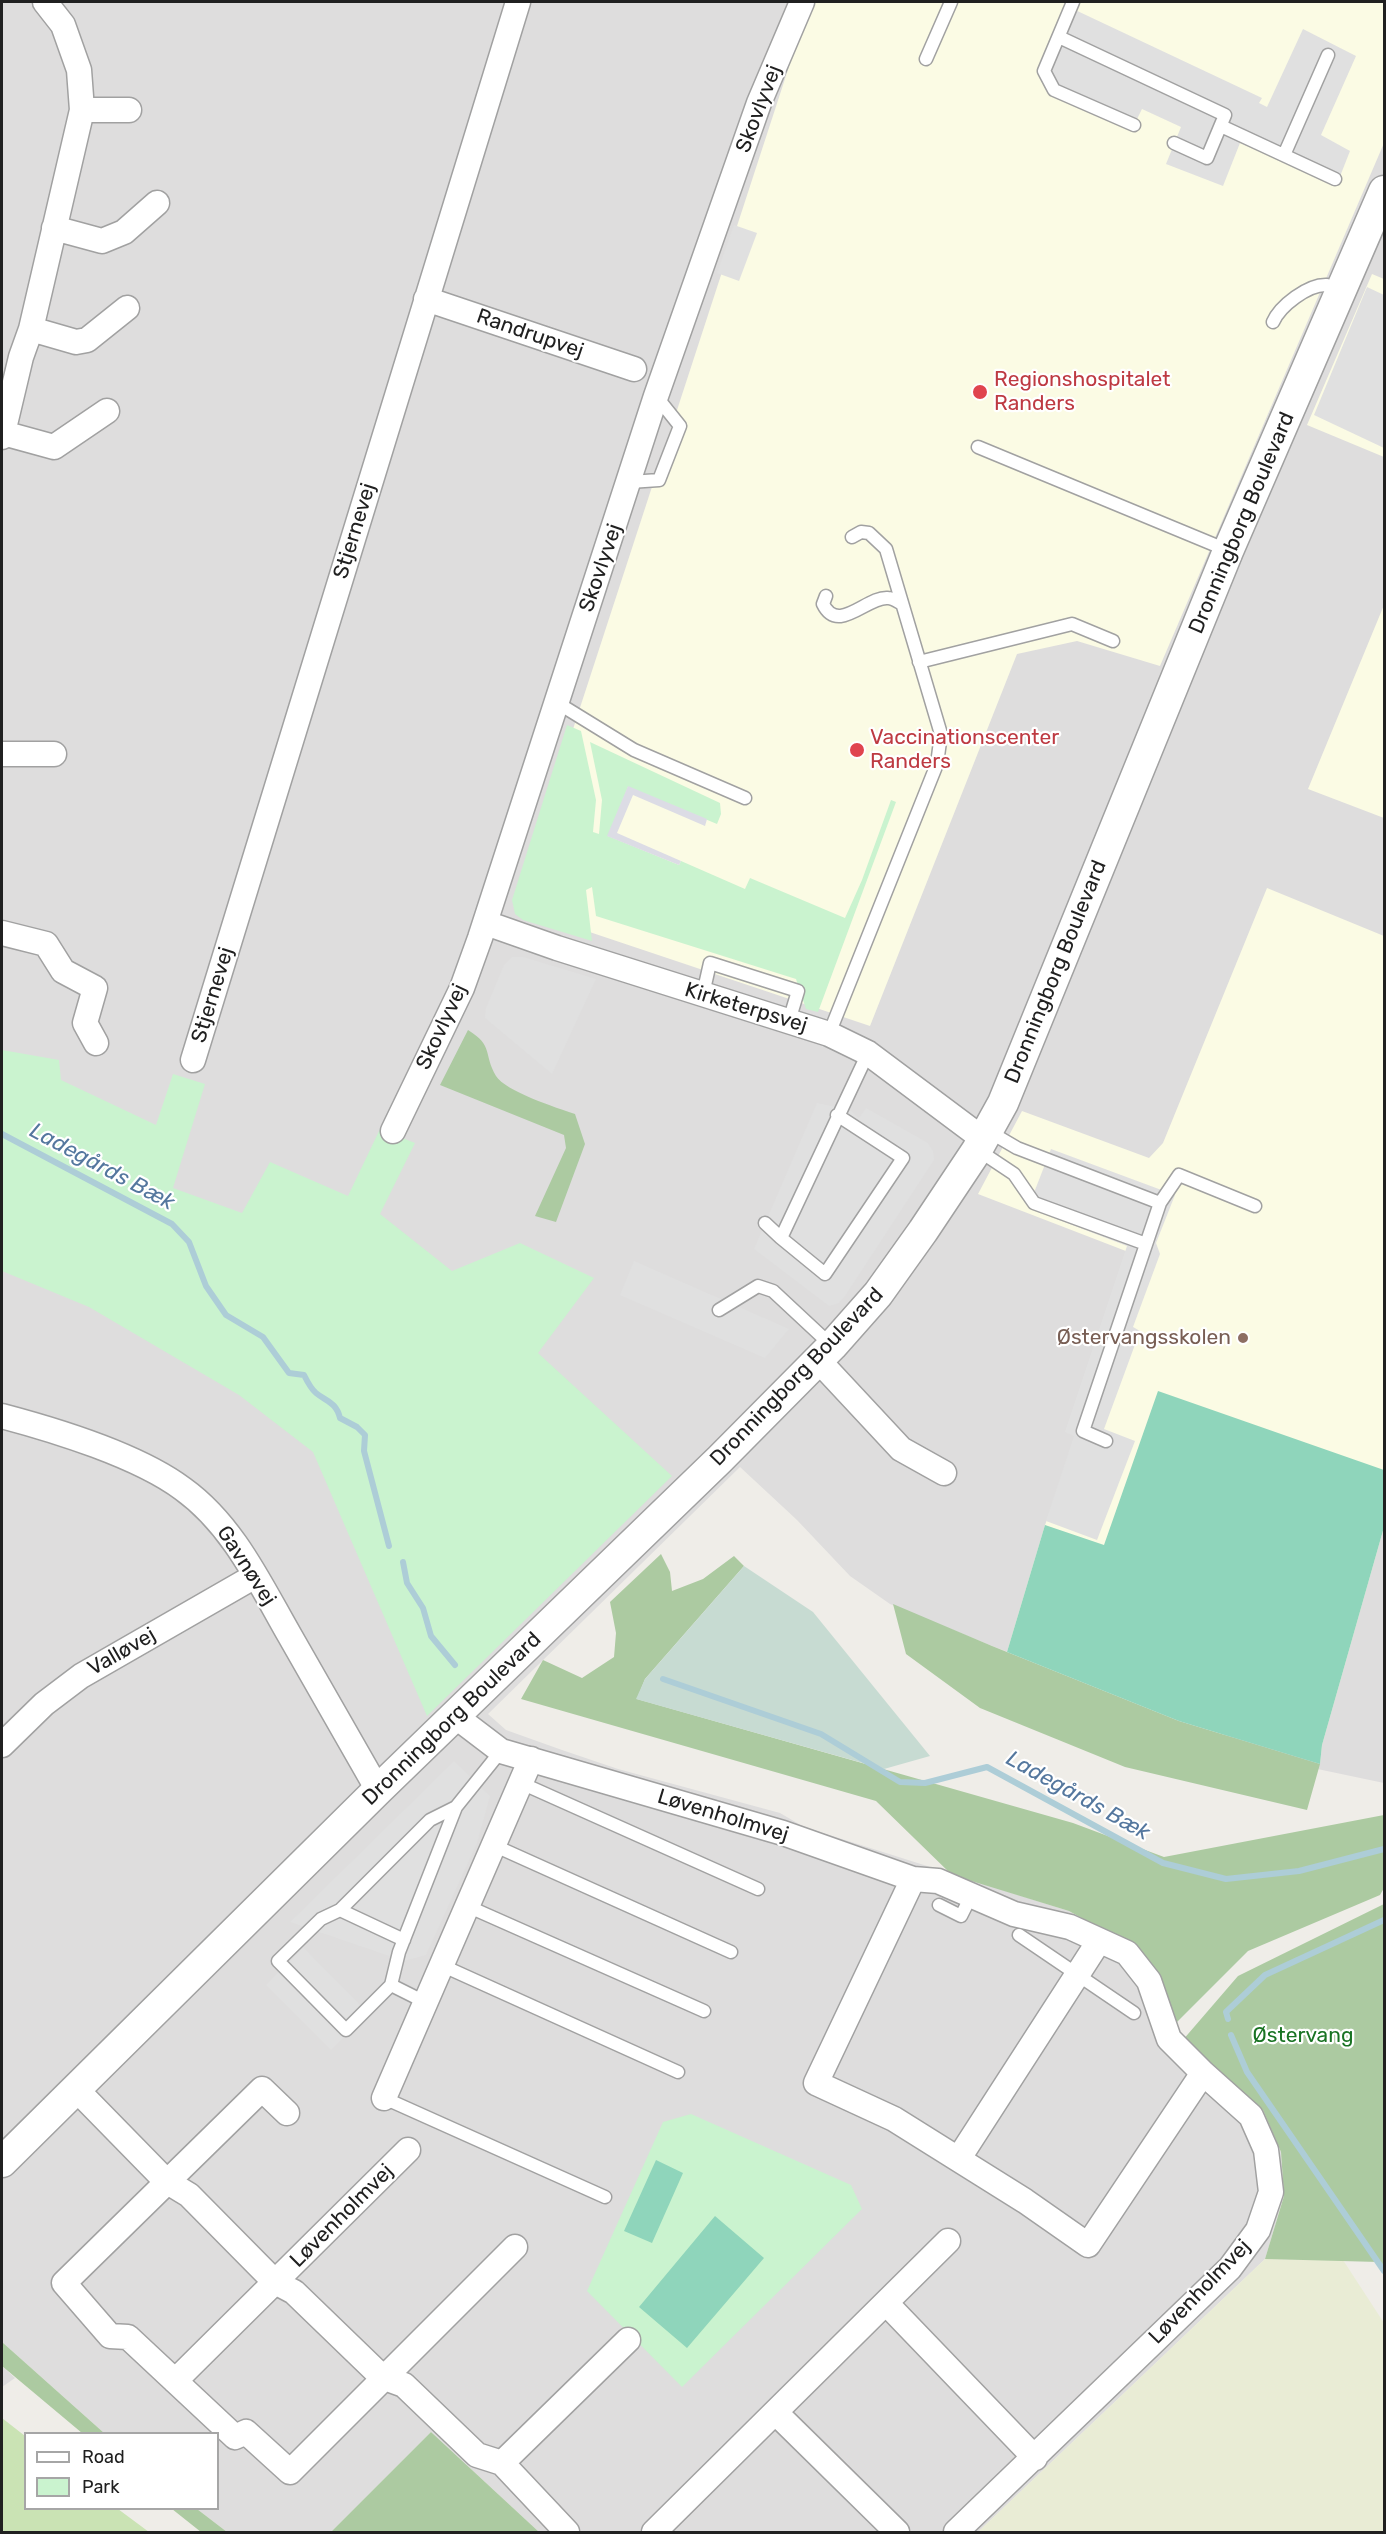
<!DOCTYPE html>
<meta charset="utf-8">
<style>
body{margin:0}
#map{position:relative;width:1386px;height:2534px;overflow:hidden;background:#efede8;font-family:Rubik,sans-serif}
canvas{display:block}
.frame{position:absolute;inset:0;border:3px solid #202020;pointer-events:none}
.legend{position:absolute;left:24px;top:2432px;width:195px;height:78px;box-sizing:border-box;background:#fff;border:2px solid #a6a6a6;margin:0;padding:8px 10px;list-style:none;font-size:18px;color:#202020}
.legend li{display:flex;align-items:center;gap:12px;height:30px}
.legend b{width:30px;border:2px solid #a6a6a6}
</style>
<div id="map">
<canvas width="1386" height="2534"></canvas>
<div class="frame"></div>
<ul class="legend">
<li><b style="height:8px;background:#fff"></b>Road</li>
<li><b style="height:16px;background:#caf3cf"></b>Park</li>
</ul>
</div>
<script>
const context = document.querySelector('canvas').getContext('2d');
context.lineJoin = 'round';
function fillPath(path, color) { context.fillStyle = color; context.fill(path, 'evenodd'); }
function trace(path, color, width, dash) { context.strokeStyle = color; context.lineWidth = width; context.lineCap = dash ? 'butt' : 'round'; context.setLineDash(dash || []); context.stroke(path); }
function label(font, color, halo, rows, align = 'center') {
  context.font = font + ' Rubik,sans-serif'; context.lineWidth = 4.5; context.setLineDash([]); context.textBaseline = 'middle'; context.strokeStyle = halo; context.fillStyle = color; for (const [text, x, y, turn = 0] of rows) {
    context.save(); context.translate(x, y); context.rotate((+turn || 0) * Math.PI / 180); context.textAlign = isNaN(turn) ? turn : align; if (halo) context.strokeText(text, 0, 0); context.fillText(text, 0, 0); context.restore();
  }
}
fillPath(new Path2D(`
 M 2,2 L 1384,2 L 1384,1783 L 1308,1767 L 992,1646 L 890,1604 L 850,1576 L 797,1520 L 740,1467 L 488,1714 L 506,1730 L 562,1750 L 618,1769 L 780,1813 L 804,1827 L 1069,1911 L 1139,1950 L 1182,2041 L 1263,2110 L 1281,2152 L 1284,2196 L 1265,2259 L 978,2532 L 539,2532 L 431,2432 L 331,2532 L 227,2532 L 197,2509 L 218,2508 L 218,2434 L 104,2433 L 2,2342 Z
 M 2,2366 L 15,2378 L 2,2387 Z`), '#dedddd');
fillPath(new Path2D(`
 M 815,2 L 1384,2 L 1384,143 L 1160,666 L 1077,641 L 1017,654 L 870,1026 L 515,907 L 797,42 Z
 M 1372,274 L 1384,279 L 1384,457 L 1307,425 Z
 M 1384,605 L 1384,818 L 1308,789 Z
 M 1267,888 L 1384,936 L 1384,1527 L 1322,1745 L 1320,1764 L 1007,1652 L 1045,1525 L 1078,1435 L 1131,1253 L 978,1194 L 1022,1111 L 1149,1158 L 1163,1143 Z`), '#fbfbe4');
fillPath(new Path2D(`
 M 1265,2259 L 1343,2260 L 1384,2323 L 1384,2532 L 978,2532 Z`), '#e9ecd5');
fillPath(new Path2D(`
 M 2,2418 L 25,2436 L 26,2508 L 118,2509 L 149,2532 L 2,2532 Z`), '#cae3b4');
fillPath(new Path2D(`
 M 468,1030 C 494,1046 483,1054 496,1076 C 505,1091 557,1108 575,1114 L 585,1144 L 556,1222 L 535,1216 L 566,1148 L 564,1135 L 440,1085 Z
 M 661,1554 L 670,1572 L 672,1591 L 703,1579 L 734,1556 L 744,1566 L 645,1679 L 637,1699 L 1073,1823 L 1164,1857 L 1384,1815 L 1384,1888 L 1380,1895 L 1248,1951 L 1173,2026 L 1139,1950 L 1069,1911 L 952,1875 L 876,1801 L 521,1699 L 543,1660 L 582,1678 L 614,1657 L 616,1633 L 610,1602 Z
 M 893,1604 L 992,1646 L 1179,1721 L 1320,1764 L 1307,1810 L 1125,1767 L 980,1708 L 906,1654 Z
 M 1384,1904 L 1384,2271 L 1379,2262 L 1265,2259 L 1284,2196 L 1281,2152 L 1263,2110 L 1182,2041 L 1238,1976 Z
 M 2,2342 L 104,2433 L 82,2433 L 2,2366 Z
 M 431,2432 L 539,2532 L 331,2532 Z
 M 172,2509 L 197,2509 L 227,2532 L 201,2532 Z`), '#accaa1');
fillPath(new Path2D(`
 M 744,1566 L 813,1612 L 930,1756 L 884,1769 L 636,1699 L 645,1679 Z`), '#c7dbd2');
fillPath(new Path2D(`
 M 567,725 L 581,731 L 596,800 L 593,832 L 599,834 L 602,800 L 590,742 L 720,803 L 721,814 L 717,824 L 628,787 L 608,836 L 679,865 L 681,861 L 745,889 L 750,878 L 845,918 L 862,880 L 891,800 L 896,802 L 818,1012 L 806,1009 L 796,979 L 596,916 L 592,887 L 586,890 L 592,941 L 523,920 L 515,914 L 512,900 Z
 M 2,1050 L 59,1060 L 61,1080 L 156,1125 L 173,1074 L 205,1084 L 173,1188 L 242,1213 L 270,1162 L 348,1196 L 380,1129 L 415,1143 L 380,1214 L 452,1271 L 520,1243 L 594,1278 L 538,1353 L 672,1476 L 427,1716 L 313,1452 L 239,1395 L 89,1307 L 2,1271 Z
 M 691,2114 L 851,2185 L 862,2209 L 682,2387 L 587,2291 L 663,2122 Z`), '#caf3cf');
fillPath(new Path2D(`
 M 1158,1391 L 1384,1470 L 1384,1527 L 1322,1745 L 1320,1764 L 1179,1721 L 1007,1652 L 1045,1525 L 1104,1545 Z
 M 656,2160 L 683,2173 L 652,2243 L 624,2231 Z
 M 715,2216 L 764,2258 L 687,2348 L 639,2307 Z`), '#8fd5bb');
fillPath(new Path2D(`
 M 1071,8 L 1262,98 L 1259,103 L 1267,107 L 1303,29 L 1356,56 L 1321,135 L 1350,151 L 1337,184 L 1240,143 L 1223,186 L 1166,164 L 1181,127 L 1142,109 L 1134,125 L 1054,90 L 1044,71 Z
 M 734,225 L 757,233 L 739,281 L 717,273 Z
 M 1367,287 L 1384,295 L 1384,448 L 1314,415 Z
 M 512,957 L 523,957 L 596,979 L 552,1074 L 485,1018 L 486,1008 L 504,965 Z
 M 817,1103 L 850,1110 L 859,1118 L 866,1108 L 928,1143 L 933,1151 L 934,1160 L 845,1296 L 839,1303 L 829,1306 L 754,1249 Z
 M 1051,1149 L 1175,1195 L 1156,1243 L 1160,1254 L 1133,1327 L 1140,1331 L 1104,1429 L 1135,1441 L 1097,1540 L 1046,1521 L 1074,1436 L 1065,1432 L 1127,1246 L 1028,1208 Z
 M 634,1261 L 789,1329 L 765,1358 L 620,1295 Z
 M 454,1761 L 490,1796 L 477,1843 L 426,1955 L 404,1961 L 290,1922 Z
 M 303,1947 L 368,2013 L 331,2050 L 266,1985 Z`), '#e0e0e0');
fillPath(new Path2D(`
 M 628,786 L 707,819 L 705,826 L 633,795 L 617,833 L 681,861 L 679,865 L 607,836 Z`), '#dcdce5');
trace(new Path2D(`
 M 2,1134 L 172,1224 L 189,1242 L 206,1286 L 226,1315 L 263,1337 L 289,1373 L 304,1375 C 307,1381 311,1389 316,1393 C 327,1402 336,1402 340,1418 L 357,1427 L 365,1435 L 364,1451 L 389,1546
 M 403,1562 L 407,1583 L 423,1608 L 431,1636 L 455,1665
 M 663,1679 L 821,1734 L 900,1782 L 925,1783 L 987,1767 L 1163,1863 L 1226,1879 L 1299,1871 L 1384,1849
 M 1228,2019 L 1226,2012 L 1265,1975 L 1384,1920
 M 1231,2035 L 1247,2072 L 1384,2271`), '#adcdd7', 6);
const service = new Path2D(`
 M 1073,2 L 1044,71 L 1054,90 L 1134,125
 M 1059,37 L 1225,115 L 1207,158 L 1174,143
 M 926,59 L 951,2
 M 1221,126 L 1335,179
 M 1284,155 L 1328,55
 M 1273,322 C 1280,306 1308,284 1327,285 C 1331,286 1336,289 1340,291
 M 978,447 L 1227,550
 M 630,482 L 659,480 L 680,426 L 656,396
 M 826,596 L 823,604 C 838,635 867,596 888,598 C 893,598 898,602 902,604
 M 919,662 L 1072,624 L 1113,641
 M 556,702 L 634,750 L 745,798
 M 703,994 L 710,963 L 798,991 L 789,1021
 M 829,1034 L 937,764 L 941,734 L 886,549 L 869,533 L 861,532 L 852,537
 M 837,1115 L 903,1158 L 825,1274 L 781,1238 L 868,1053
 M 988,1131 L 1017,1148 L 1160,1203
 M 978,1150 L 1014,1174 L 1034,1203 L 1146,1244
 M 765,1223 L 781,1238
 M 719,1310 L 758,1286 L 773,1291 L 832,1346
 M 1106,1441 L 1083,1431 L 1160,1203 L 1179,1175 L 1255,1206
 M 521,1783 L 758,1889
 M 493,1845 L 731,1952
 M 939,1905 L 961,1916 L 971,1896
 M 467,1906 L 704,2011
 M 340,1910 L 430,1820 L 456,1807
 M 1019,1935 L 1134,2013
 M 441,1965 L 678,2072
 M 391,1985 L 346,2030 L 278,1961 L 321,1919 L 340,1910 L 404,1940
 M 425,2002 L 391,1985 L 399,1952 L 456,1807 L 501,1751
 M 384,2098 L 605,2197`);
const minor = new Path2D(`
 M 82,110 L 129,110
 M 54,228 L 102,241 L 124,232 L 157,203
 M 426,299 L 634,369
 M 31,329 L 76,342 L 87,340 L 127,308
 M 3,433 L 54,447 L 107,411
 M 2,437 L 21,357 L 31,329 L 82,110 L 79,70 L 63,25 L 45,2
 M 2,754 L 54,754
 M 486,923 L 557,948 L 829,1034 L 868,1053 L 983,1139
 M 2,933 L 46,944 L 63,971 L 95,988 L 85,1023 L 96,1043
 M 193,1060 L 518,2
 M 393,1131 L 462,988 L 480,938 L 656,396 L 759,103 L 802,2
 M 818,1360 L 901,1449 L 944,1473
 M 2,1416 C 55,1430 139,1456 183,1489 C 233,1525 260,1584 290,1636 C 319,1687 349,1739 378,1790
 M 455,1716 L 501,1751 L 783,1833 L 913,1879 L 938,1881 L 1014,1914 L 1070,1927 L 1127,1953 L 1149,1981 L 1169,2039 L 1203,2073 L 1251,2116 L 1266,2150 L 1271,2192 L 1258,2230 L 1230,2268 L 956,2532
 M 2,1745 L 44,1704 L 81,1676 L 255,1576
 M 913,1879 L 816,2083 L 894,2119 L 1025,2201 L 1088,2245 L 1203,2073
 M 75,2088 L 166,2181 L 189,2195 L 275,2282 L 294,2292 L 382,2377 L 404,2385 L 477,2455 L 502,2463 L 567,2532
 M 384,2098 L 531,1759
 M 287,2113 L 262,2089 L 64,2283 L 110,2336 L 128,2337 L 235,2437 L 246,2432 L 290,2472 L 515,2247
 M 959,2158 L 1099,1941
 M 886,2303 L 1035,2458
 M 175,2381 L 408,2150
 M 776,2413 L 897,2532
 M 502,2463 L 628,2340
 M 654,2532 L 948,2241`);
const tertiary = new Path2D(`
 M 2,2162 L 378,1790 L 720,1459 L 832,1346 L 878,1294 L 923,1231 L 977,1150 L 1003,1103 L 1228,551 L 1384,191`);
trace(service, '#a1a1a1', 15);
trace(minor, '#a1a1a1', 27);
trace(tertiary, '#a1a1a1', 33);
trace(service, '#fff', 12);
trace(minor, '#fff', 24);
trace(tertiary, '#fff', 30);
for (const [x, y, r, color] of [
 [980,392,8,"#e0444e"],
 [857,750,8,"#e0444e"],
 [1243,1338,6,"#8d6e63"]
]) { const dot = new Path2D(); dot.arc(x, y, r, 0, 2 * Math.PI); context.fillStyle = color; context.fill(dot); trace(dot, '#fff', 2); }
label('21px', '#202020', '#fff', [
 ["Skovlyvej",759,109,-69],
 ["Randrupvej",530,334,19],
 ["Dronningborg Boulevard",1242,523,-67],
 ["Stjernevej",355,531,-73],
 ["Skovlyvej",601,568,-71],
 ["Dronningborg Boulevard",1056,972,-68],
 ["Stjernevej",213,995,-73],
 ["Kirketerpsvej",746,1008,17],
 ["Skovlyvej",442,1027,-65],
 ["Dronningborg Boulevard",797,1377,-46],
 ["Gavnøvej",246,1566,57],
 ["Valløvej",122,1652,-30],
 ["Dronningborg Boulevard",452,1719,-44],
 ["Løvenholmvej",723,1816,17],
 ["Løvenholmvej",342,2216,-45],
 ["Løvenholmvej",1200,2292,-46]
]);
label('21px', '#be3a42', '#fff', [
 ["Regionshospitalet",994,380],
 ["Randers",994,404],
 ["Vaccinationscenter",870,738],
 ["Randers",870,762]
], 'left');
label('21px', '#785e54', '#fff', [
 ["Østervangsskolen",1231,1338]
], 'right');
label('21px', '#197323', '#fff', [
 ["Østervang",1303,2036]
]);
label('italic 22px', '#54779e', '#fff', [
 ["Ladegårds Bæk",102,1167,28],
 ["Ladegårds Bæk",1078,1796,29]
]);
</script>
